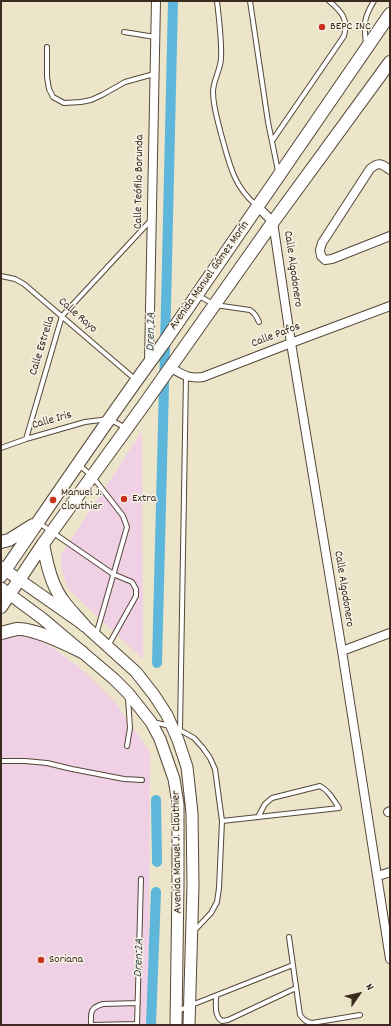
<!DOCTYPE html>
<meta charset="utf-8">
<style>
body{margin:0}
#map{position:relative;width:391px;height:1026px;overflow:hidden;background:#ece5c9;font-family:Dekko,sans-serif}
canvas{display:block}
.frame{position:absolute;inset:0;border:2px solid #3b2a1e;pointer-events:none}
.north{position:absolute;left:339px;top:974px;width:40px;height:40px;-webkit-text-stroke:3px #f7f3e8;paint-order:stroke;rotate:56deg;font-size:11px;font-weight:700;line-height:16px;text-align:center;color:#3b2a1e}
.north::after{content:'';display:block;margin:auto;width:14px;height:18px;background:#3b2a1e;clip-path:polygon(50% 0,100% 100%,50% 72%,0 100%)}
</style>
<div id="map">
<canvas width="391" height="1026"></canvas>
<div class="frame"></div>
<div class="north">N</div>
</div>
<script>
const context = document.querySelector('canvas').getContext('2d');
context.lineJoin = 'round';
function fillPath(path, color) { context.fillStyle = color; context.fill(path, 'evenodd'); }
function trace(path, color, width, dash) { context.strokeStyle = color; context.lineWidth = width; context.lineCap = dash ? 'butt' : 'round'; context.setLineDash(dash || []); context.stroke(path); }
function label(font, color, halo, rows, align = 'center') {
  context.font = font + ' Dekko,sans-serif'; context.lineWidth = 3; context.setLineDash([]); context.textBaseline = 'middle'; context.strokeStyle = halo; context.fillStyle = color; for (const [text, x, y, turn = 0] of rows) {
    context.save(); context.translate(x, y); context.rotate((+turn || 0) * Math.PI / 180); context.textAlign = isNaN(turn) ? turn : align; if (halo) context.strokeText(text, 0, 0); context.fillText(text, 0, 0); context.restore();
  }
}
fillPath(new Path2D(`
 M 142,431 L 143,659 L 67,588 L 62,571 L 61,555 Z
 M 18,635 L 31,637 L 52,647 L 85,672 L 114,701 L 150,752 L 149,1025 L 1,1025 L 1,639 Z`), '#f0d0e4');
trace(new Path2D(`
 M 157,663 L 166,306 L 173,1
 M 156,800 L 157,862
 M 151,1025 L 156,892`), '#5eb6db', 10);
const service = new Path2D(`
 M 217,1 C 219,20 222,40 221,59 C 220,71 213,81 213,92 C 213,107 218,121 221,134 C 229,162 233,186 256,205
 M 250,1 L 268,122 L 278,171
 M 124,32 L 155,37
 M 366,44 C 364,24 363,19 374,1
 M 47,47 L 47,77 L 49,89 L 53,97 L 64,103 L 81,102 L 91,100 L 102,95 L 125,82 L 154,74
 M 272,141 L 344,36 C 349,19 341,11 329,1
 M 1,276 L 15,279 L 24,284 L 136,380
 M 199,296 L 215,305 L 250,310 C 255,313 257,317 259,322
 M 26,439 L 62,316 L 151,220
 M 1,448 L 26,439 L 85,422 L 109,419 L 126,428
 M 79,465 L 92,476 L 113,503 L 123,516 L 127,527 L 96,635
 M 39,523 L 113,574 L 132,582 L 136,589 L 136,596 L 108,646
 M 153,722 L 170,726
 M 178,729 L 194,738 L 203,748 L 210,758 L 215,769 L 222,821 L 219,888 L 217,902 L 211,913 L 194,931
 M 180,730 L 186,376
 M 127,746 L 130,728 L 128,698
 M 1,761 L 25,761 L 47,763 L 72,769 L 124,779 L 142,780
 M 222,821 L 339,808 C 333,799 329,791 320,786 L 272,798 L 265,804 L 258,817
 M 289,937 L 300,1015 C 304,1020 306,1022 312,1023 L 360,1015
 M 216,996 C 216,1004 214,1016 222,1021 L 228,1020 L 296,988
 M 178,1011 L 189,1006 L 293,965
 M 91,1025 C 91,1013 89,1008 103,1004 L 138,1003
 M 91,1025 L 137,1024
 M 137,1025 L 141,879`);
const minor = new Path2D(`
 M 390,170 C 382,164 379,161 370,169 L 322,243 L 320,250 L 321,256 L 325,260 L 332,259 L 390,236
 M 258,207 L 273,222 L 291,343 L 342,651 L 390,959
 M 149,362 L 156,1
 M 171,368 C 184,375 188,379 203,377 L 291,343 L 390,306
 M 342,651 L 390,633
 M 388,812 L 390,811
 M 378,876 L 390,872`);
const secondary = new Path2D(`
 M 1,567 L 84,625 L 136,672 L 154,695 L 167,715 L 178,740 L 187,767 L 192,813 L 193,885 L 189,1025
 M 1,588 L 43,619 L 114,679 L 128,693 L 151,722 L 160,739 L 174,779 L 178,804 L 178,884 L 176,1025`);
const primary = new Path2D(`
 M 1,542 L 9,540 L 33,525
 M 43,544 C 47,564 51,585 64,602 C 70,610 78,618 84,625
 M 1,576 C 54,499 107,420 163,344 L 390,14
 M 1,607 L 43,544 L 143,406 L 273,222 L 390,62
 M 1,633 C 6,632 11,630 17,629 C 34,628 66,644 82,652`);
trace(service, '#564638', 6);
trace(minor, '#564638', 10);
trace(secondary, '#564638', 13);
trace(primary, '#564638', 14);
trace(service, '#fff', 4);
trace(minor, '#fff', 8);
trace(secondary, '#fff', 11);
trace(primary, '#fff', 12);
for (const [x, y, r, color] of [
 [322,27,4,"#c8321e"],
 [124,499,4,"#c8321e"],
 [53,500,4,"#c8321e"],
 [41,960,4,"#c8321e"]
]) { const dot = new Path2D(); dot.arc(x, y, r, 0, 2 * Math.PI); context.fillStyle = color; context.fill(dot); trace(dot, '#f7f3e8', 1.5); }
label('12px', '#3b2a1e', '#f7f3e8', [
 ["BEPC INC",330,27],
 ["Manuel J.",61,493],
 ["Clouthier",61,507],
 ["Extra",132,499],
 ["Soriana",49,960]
], 'left');
label('12px', '#3b2a1e', '#f7f3e8', [
 ["Calle Teófilo Borunda",140,182,-89],
 ["Calle Algodonero",292,269,82],
 ["Avenida Manuel Gómez Morín",210,276,-55],
 ["Calle Rayo",77,316,41],
 ["Calle Pafos",276,336,-21],
 ["Calle Estrella",43,346,-73],
 ["Calle Iris",52,421,-16],
 ["Calle Algodonero",343,589,81],
 ["Avenida Manuel J. Clouthier",178,852,-91]
]);
label('italic 13px', '#465457', '#f7f3e8', [
 ["Dren 2A",152,332,-89],
 ["Dren 2A",140,958,-88]
]);
</script>
